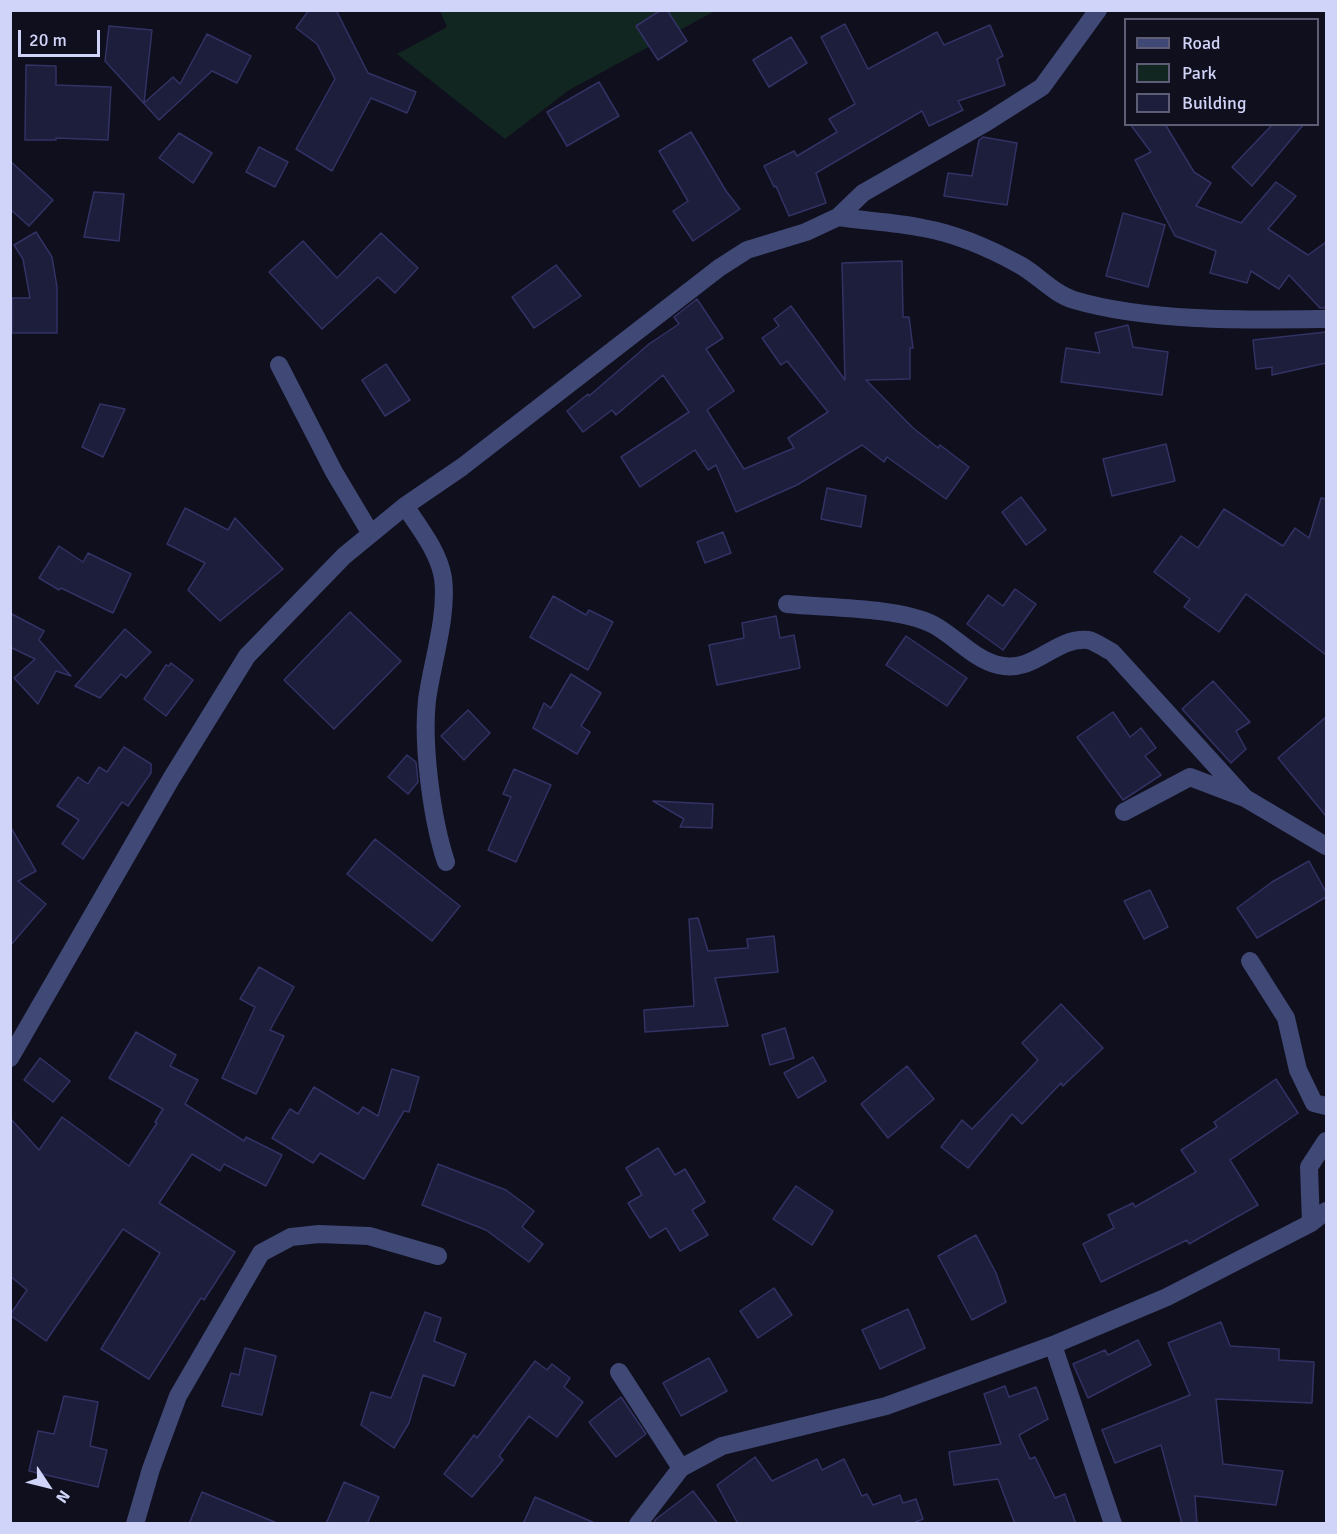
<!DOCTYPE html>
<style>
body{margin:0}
#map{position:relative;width:1337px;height:1534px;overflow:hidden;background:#0f0f1d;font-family:Signika,sans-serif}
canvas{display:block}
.frame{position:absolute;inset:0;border:12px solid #d1d4f9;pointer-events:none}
.legend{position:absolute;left:1124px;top:18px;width:195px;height:108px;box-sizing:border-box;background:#0f0f1d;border:2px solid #5d5e75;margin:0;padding:8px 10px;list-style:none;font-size:18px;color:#d1d4f9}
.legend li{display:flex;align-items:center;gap:12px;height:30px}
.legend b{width:30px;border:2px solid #5d5e75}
.north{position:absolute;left:18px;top:1456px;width:60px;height:60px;-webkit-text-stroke:4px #0f0f1d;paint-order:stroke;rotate:125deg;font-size:16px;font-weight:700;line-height:24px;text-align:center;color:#d1d4f9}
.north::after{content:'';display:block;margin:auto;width:21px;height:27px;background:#d1d4f9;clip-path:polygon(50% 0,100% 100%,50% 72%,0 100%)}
.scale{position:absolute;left:18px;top:30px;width:82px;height:27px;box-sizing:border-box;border:3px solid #d1d4f9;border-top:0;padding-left:8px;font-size:18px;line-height:21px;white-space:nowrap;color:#d1d4f9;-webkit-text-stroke:4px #0f0f1d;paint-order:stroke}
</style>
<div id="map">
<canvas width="1337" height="1534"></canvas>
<div class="frame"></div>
<ul class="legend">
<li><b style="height:8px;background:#404876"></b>Road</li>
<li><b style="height:16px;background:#122621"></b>Park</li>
<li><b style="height:16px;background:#1d1d3c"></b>Building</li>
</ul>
<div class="north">N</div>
<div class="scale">20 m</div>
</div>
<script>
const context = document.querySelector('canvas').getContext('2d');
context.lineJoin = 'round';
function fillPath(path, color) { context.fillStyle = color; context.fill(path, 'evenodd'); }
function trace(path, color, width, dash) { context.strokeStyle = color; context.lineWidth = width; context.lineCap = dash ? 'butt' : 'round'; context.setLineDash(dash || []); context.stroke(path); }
fillPath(new Path2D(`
 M 440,11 L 715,11 L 569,90 L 505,139 L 397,54 L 447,27 Z`), '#122621');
const building = new Path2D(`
 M 309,10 L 336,10 L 368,73 L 416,92 L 407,113 L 371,98 L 332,171 L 296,149 L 335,79 L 317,44 L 296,28 Z
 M 661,10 L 667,10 L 687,41 L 658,60 L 636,26 Z
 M 845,24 L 868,69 L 937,32 L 944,45 L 990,25 L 1003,56 L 997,59 L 1005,85 L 958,101 L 963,110 L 929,126 L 922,111 L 816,173 L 826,203 L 789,216 L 776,186 L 774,187 L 764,166 L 794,151 L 797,156 L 837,132 L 829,119 L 855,104 L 821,37 Z
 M 109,26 L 152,30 L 144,103 L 173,77 L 180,84 L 207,34 L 251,56 L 237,83 L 212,71 L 159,120 L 105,61 Z
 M 791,37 L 807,63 L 769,87 L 753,60 Z
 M 26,65 L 56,66 L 56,85 L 111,87 L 108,140 L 56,138 L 56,140 L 25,140 Z
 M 599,82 L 619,116 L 567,146 L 547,112 Z
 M 1130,124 L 1165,124 L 1194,172 L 1211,183 L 1196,206 L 1241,223 L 1276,182 L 1296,196 L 1268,229 L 1308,255 L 1326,242 L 1326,308 L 1320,308 L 1289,275 L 1279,289 L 1251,271 L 1247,283 L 1210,273 L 1216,251 L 1175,236 L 1135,160 L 1151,152 Z
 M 1273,124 L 1304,124 L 1252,186 L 1232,167 Z
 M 691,132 L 726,191 L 740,209 L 693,241 L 673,211 L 688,201 L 659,151 Z
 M 179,133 L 212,153 L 193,183 L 159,158 Z
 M 983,137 L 1017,143 L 1007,205 L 944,196 L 948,173 L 972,176 L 979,140 Z
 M 259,147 L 288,162 L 275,187 L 246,172 Z
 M 10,161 L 53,200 L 29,226 L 10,209 Z
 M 94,192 L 124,194 L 119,241 L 84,237 Z
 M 1123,213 L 1165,225 L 1148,287 L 1106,276 Z
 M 36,232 L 52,257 L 57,287 L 57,333 L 12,333 L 12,298 L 30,298 L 23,259 L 14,245 Z
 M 381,233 L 418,268 L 395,293 L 378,277 L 322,329 L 269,272 L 303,241 L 337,278 Z
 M 902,261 L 903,317 L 909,317 L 913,348 L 910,348 L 910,379 L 866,380 L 912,427 L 938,448 L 940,445 L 969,467 L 946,499 L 887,457 L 884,462 L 862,445 L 797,485 L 736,512 L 716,465 L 708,470 L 695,450 L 640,487 L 621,457 L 689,412 L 663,375 L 616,415 L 612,410 L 583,432 L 567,411 L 588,394 L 589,396 L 649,344 L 679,324 L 674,317 L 697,299 L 723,338 L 706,349 L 734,391 L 707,410 L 744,469 L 794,448 L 788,438 L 828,412 L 787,361 L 781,365 L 762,338 L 779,326 L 774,319 L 791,306 L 845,380 L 842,263 Z
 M 556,265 L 581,296 L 534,328 L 512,297 Z
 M 1128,325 L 1133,347 L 1168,352 L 1162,395 L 1061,382 L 1066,348 L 1100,353 L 1095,333 Z
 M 1326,332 L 1326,363 L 1272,375 L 1272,367 L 1256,369 L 1253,340 Z
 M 386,364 L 410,400 L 385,416 L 362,380 Z
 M 100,404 L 125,409 L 103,457 L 82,447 Z
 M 1166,444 L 1175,481 L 1112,496 L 1103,459 Z
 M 827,488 L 866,496 L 861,527 L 821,519 Z
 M 1021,497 L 1046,530 L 1026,545 L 1002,512 Z
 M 1321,498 L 1326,499 L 1326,655 L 1246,594 L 1219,632 L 1184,607 L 1190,599 L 1154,572 L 1181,536 L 1198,548 L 1224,509 L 1283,546 L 1295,528 L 1309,538 Z
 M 185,508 L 228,530 L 235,518 L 283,569 L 220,621 L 188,590 L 205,563 L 167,544 Z
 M 723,532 L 731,553 L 705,563 L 697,542 Z
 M 59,546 L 83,562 L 88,553 L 131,574 L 113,613 L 61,588 L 59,590 L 39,578 Z
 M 1015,589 L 1036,604 L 1003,650 L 967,624 L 988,595 L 1003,606 Z
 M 553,596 L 586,615 L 589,610 L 613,622 L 588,670 L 530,637 Z
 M 350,612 L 401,661 L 334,729 L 284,680 Z
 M 10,613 L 44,631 L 39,640 L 71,676 L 56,671 L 38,704 L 14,678 L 35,659 L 10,647 Z
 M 776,616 L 780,638 L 794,635 L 800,668 L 717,685 L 709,645 L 744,638 L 742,623 Z
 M 125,629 L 151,652 L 126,678 L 121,674 L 100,698 L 75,686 Z
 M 906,636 L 967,678 L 947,706 L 886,665 Z
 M 171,663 L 193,680 L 166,716 L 144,699 L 166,665 L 169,666 Z
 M 571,674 L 601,693 L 581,726 L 590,732 L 577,754 L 533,728 L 544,703 L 551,708 Z
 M 1213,681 L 1250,722 L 1236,731 L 1246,749 L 1231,763 L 1182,709 Z
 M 468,710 L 490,733 L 464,760 L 441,736 Z
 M 1113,712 L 1130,737 L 1141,728 L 1156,748 L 1145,756 L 1161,775 L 1123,800 L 1077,737 Z
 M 1326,717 L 1326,816 L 1278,758 Z
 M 124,747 L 151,764 L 151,773 L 128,806 L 122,802 L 83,859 L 62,844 L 79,820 L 57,806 L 78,777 L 88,784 L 99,767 L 107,772 Z
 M 407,755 L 416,762 L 418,782 L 408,794 L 388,777 Z
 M 514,769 L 551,785 L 516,862 L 488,850 L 511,797 L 503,794 Z
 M 653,801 L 713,804 L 712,828 L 680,827 L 684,819 Z
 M 10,826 L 36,871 L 18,881 L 46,904 L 10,946 Z
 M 375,839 L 460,906 L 432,941 L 347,874 Z
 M 1309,861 L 1326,892 L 1326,897 L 1257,938 L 1237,908 L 1272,882 Z
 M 1150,890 L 1168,927 L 1144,939 L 1124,901 Z
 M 698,918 L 708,951 L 748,948 L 747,939 L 774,936 L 778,972 L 715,978 L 728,1026 L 645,1032 L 644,1010 L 694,1006 L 689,919 Z
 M 259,967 L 294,987 L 270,1030 L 284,1036 L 256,1094 L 222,1078 L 255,1007 L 240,999 Z
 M 1061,1004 L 1103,1048 L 1063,1086 L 1061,1083 L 1022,1124 L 1012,1114 L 968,1168 L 941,1147 L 962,1120 L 972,1129 L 1038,1060 L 1022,1043 Z
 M 785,1028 L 794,1058 L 770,1065 L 762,1035 Z
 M 136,1032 L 176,1055 L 170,1066 L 198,1080 L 185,1104 L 244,1141 L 246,1137 L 282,1155 L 266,1186 L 224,1164 L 220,1171 L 192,1154 L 159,1203 L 235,1252 L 204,1300 L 201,1298 L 149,1379 L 101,1349 L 160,1253 L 123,1229 L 46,1341 L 10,1315 L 27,1290 L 10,1276 L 10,1118 L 39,1150 L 62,1117 L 129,1166 L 157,1123 L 155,1122 L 163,1109 L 109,1078 Z
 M 813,1057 L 826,1081 L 798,1098 L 784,1073 Z
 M 40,1058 L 70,1081 L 53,1102 L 24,1080 Z
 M 907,1066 L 934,1099 L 888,1138 L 861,1104 Z
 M 392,1069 L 419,1077 L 409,1112 L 404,1111 L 364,1179 L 320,1153 L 313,1163 L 272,1138 L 290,1109 L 298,1114 L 314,1087 L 358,1114 L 363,1107 L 378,1116 Z
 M 1276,1079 L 1298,1113 L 1230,1160 L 1258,1205 L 1189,1244 L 1187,1240 L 1101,1282 L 1083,1244 L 1114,1228 L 1108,1215 L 1133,1203 L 1135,1207 L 1196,1172 L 1181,1150 L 1217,1127 L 1214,1122 Z
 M 658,1148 L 675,1175 L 685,1169 L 705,1202 L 692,1210 L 708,1235 L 680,1251 L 666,1228 L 650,1238 L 628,1203 L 642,1195 L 626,1168 Z
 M 438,1164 L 506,1190 L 534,1211 L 522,1227 L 543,1244 L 529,1262 L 486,1230 L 422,1205 Z
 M 796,1186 L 833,1211 L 812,1245 L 773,1219 Z
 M 976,1235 L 996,1273 L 1006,1302 L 972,1320 L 938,1256 Z
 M 774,1288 L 792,1315 L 758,1338 L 740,1311 Z
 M 908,1309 L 925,1348 L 880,1369 L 862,1330 Z
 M 425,1312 L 441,1318 L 434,1341 L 466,1354 L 454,1386 L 423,1375 L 409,1423 L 394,1448 L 361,1425 L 371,1392 L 391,1398 Z
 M 1221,1322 L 1230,1346 L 1279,1349 L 1279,1360 L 1314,1362 L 1312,1403 L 1216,1399 L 1223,1464 L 1283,1471 L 1276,1505 L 1195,1496 L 1197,1524 L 1182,1524 L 1161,1445 L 1115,1463 L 1102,1430 L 1190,1395 L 1168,1343 Z
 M 1138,1340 L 1151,1365 L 1088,1398 L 1073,1364 L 1105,1350 L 1108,1355 Z
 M 245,1348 L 276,1356 L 262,1415 L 222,1406 L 231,1373 L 239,1375 Z
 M 709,1358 L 727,1391 L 681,1416 L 663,1383 Z
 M 535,1361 L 547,1370 L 552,1364 L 570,1378 L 564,1387 L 583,1402 L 557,1437 L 529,1416 L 499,1456 L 503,1460 L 472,1497 L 444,1474 L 474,1435 L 477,1438 Z
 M 1005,1386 L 1009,1397 L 1036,1387 L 1048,1419 L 1019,1435 L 1030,1459 L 1035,1457 L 1055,1498 L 1065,1494 L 1076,1524 L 1015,1524 L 998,1479 L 954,1485 L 949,1452 L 1001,1444 L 984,1394 Z
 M 64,1396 L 98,1402 L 90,1446 L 107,1450 L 98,1487 L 29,1471 L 38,1431 L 54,1434 Z
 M 621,1397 L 646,1434 L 616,1457 L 589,1422 Z
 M 755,1457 L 772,1481 L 817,1459 L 822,1470 L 844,1459 L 862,1496 L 867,1494 L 873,1505 L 900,1495 L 903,1503 L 916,1499 L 923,1519 L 911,1524 L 738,1524 L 717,1485 Z
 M 344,1482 L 379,1497 L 367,1524 L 326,1524 Z
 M 693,1491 L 718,1524 L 653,1524 L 656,1519 Z
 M 202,1492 L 277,1523 L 277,1524 L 189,1524 Z
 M 535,1497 L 597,1524 L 523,1524 Z`);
fillPath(building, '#1d1d3c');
trace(building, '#323265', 1.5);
trace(new Path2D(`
 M 838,217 C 866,221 895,222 923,228 C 957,234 991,249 1020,265 C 1038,275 1054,294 1074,300 C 1148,322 1249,320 1326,319
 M 279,365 L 334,472 L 371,534
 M 405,506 C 419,527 439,552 443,578 C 448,615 432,663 427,700 C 422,745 432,820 446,862
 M 787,604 C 826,608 898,607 932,624 C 954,635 973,659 998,665 C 1036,674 1053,637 1088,640 C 1095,641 1105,649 1112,652 L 1245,798
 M 1124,812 L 1190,777 L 1245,798 L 1326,846
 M 1250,961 L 1286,1018 L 1298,1070 L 1314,1103 L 1326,1106
 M 10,1058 L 171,779 L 247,656 L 344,556 L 405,506 L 462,467 L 719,268 L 747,250 L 806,232 L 838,217 L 863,193 L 987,122 L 1042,87 L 1098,10
 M 1311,1223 L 1309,1167 L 1326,1141
 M 1053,1345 L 1113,1524
 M 619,1372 L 681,1468
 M 135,1524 L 151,1469 L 178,1396 L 261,1253 L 291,1237 L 319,1234 L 369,1236 L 438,1256
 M 638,1524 L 681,1468 L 722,1446 L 886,1406 L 1053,1345 L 1167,1297 L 1311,1223 L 1326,1211`), '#404876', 18);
</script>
